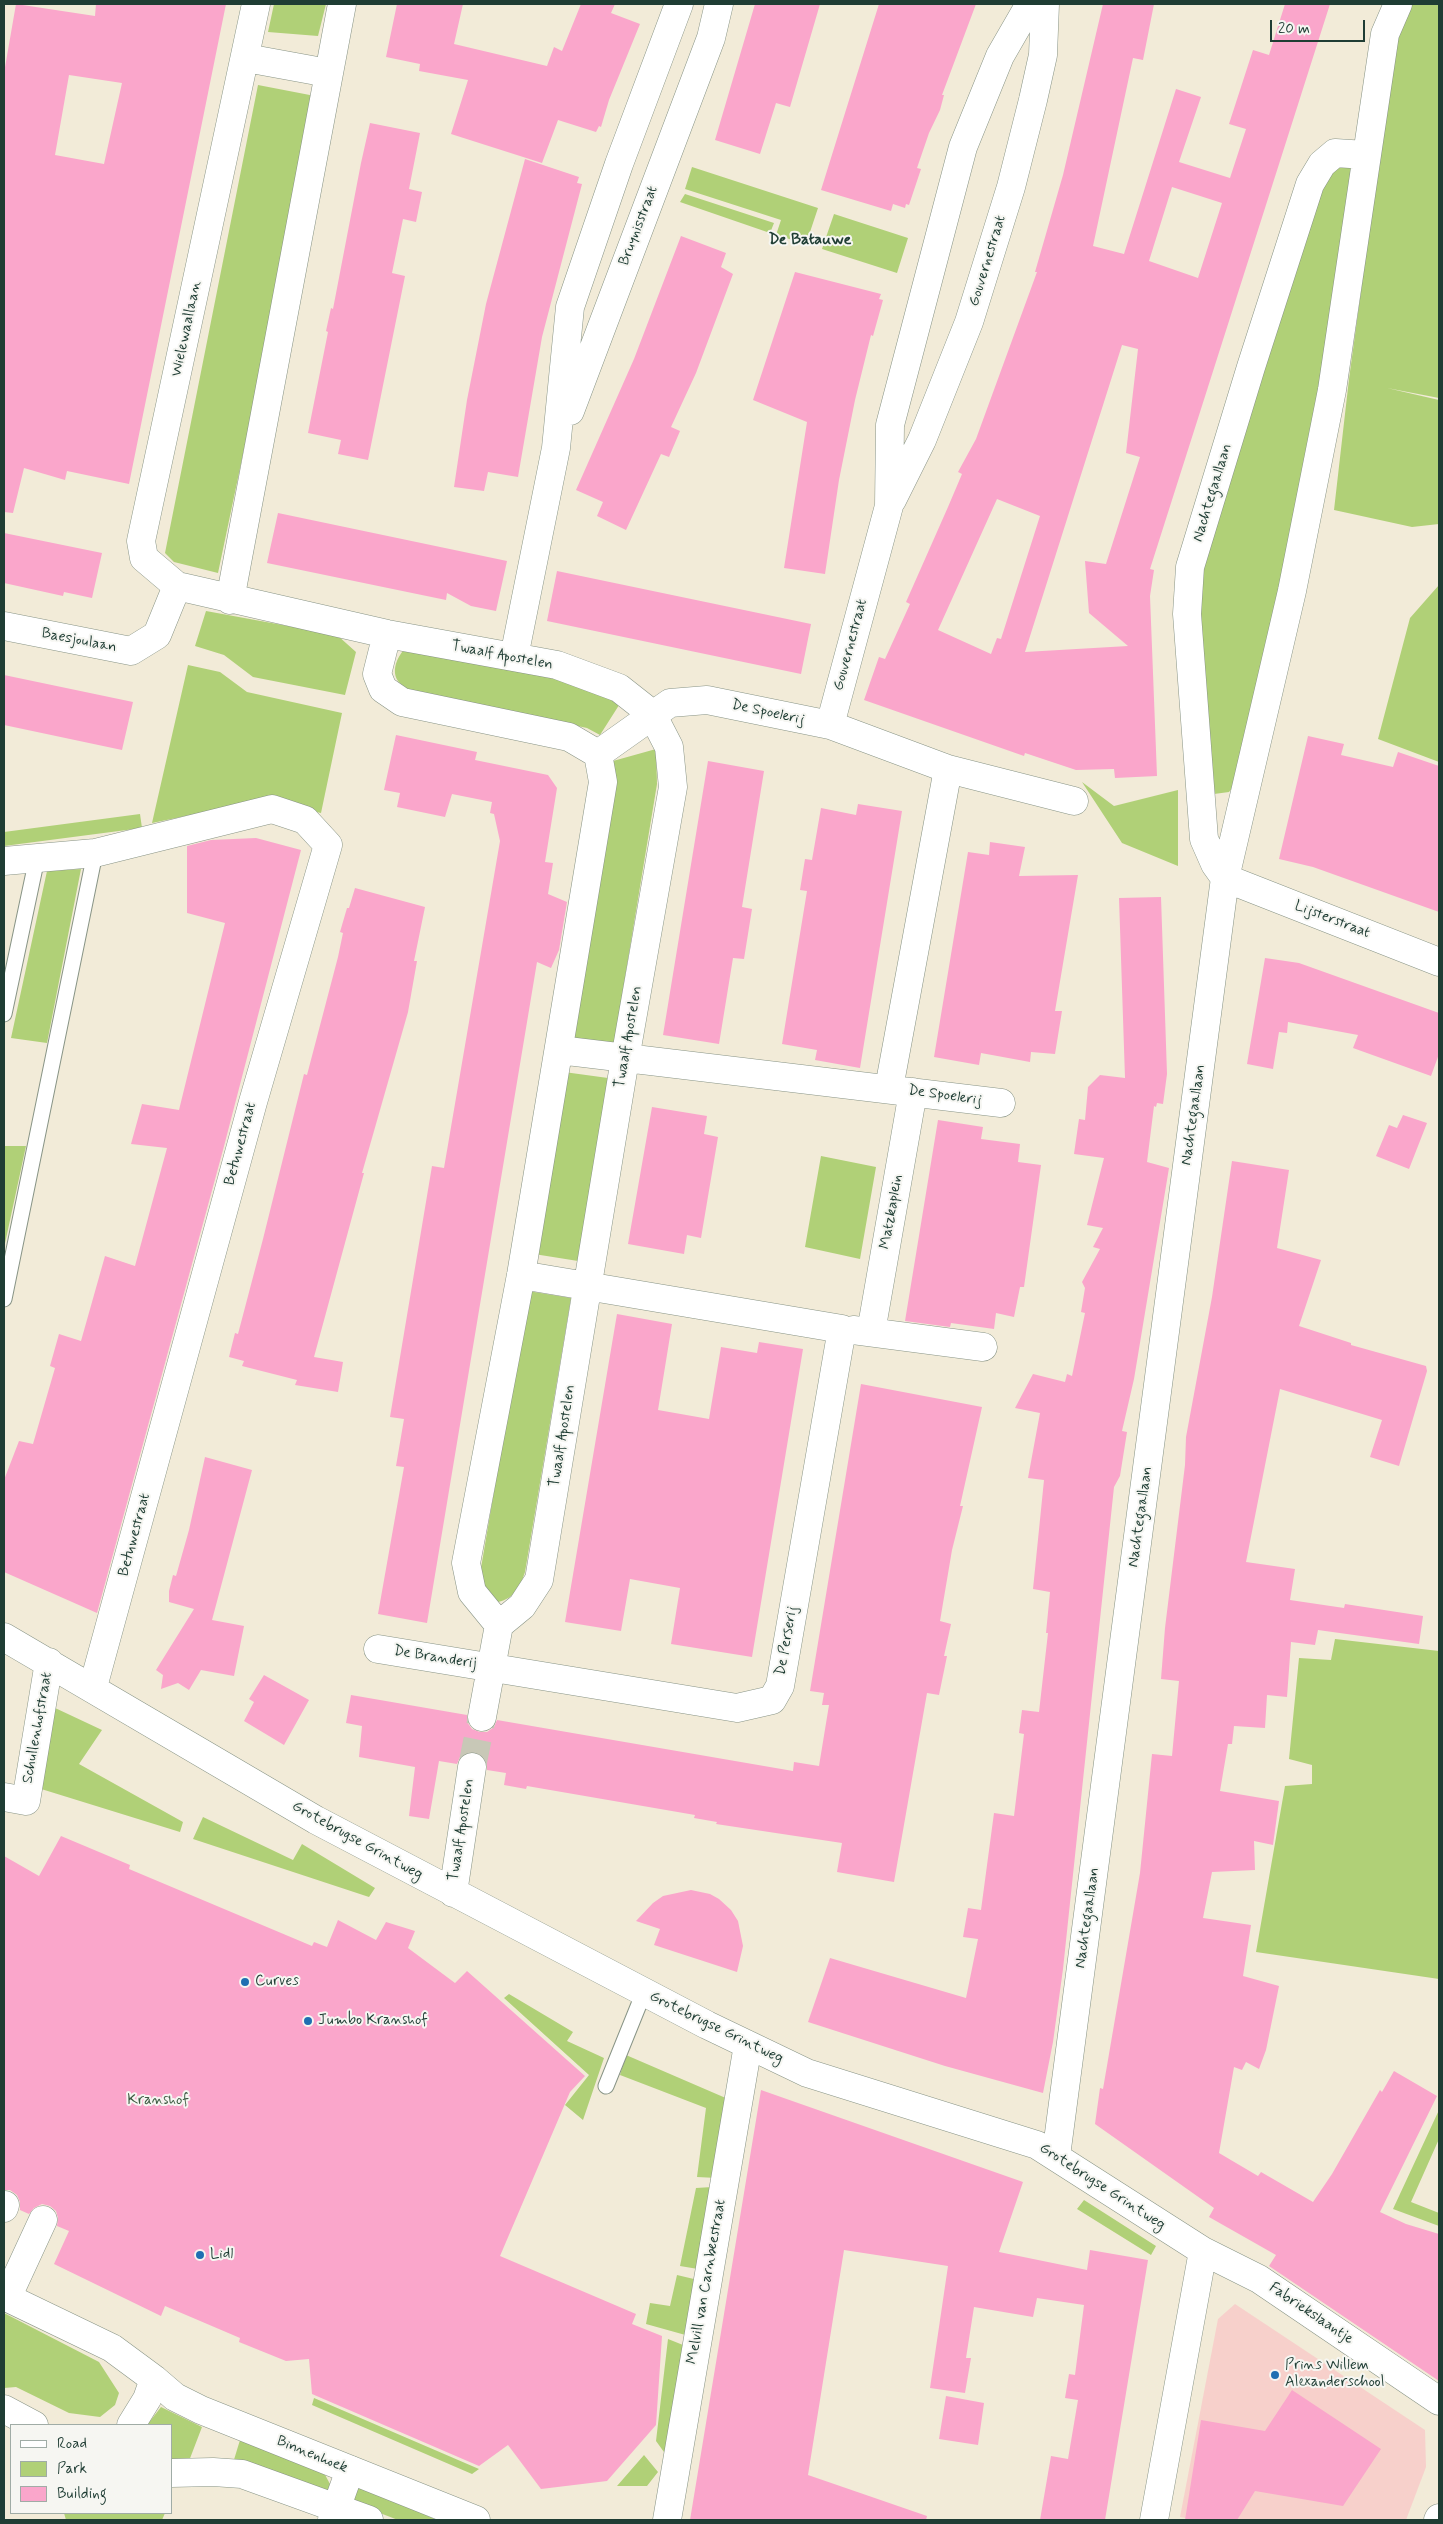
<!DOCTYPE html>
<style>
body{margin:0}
#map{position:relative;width:1443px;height:2524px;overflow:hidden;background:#f2ebd8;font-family:Mynerve,sans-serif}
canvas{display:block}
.frame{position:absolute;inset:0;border:5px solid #1f3d34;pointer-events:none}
.legend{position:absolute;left:10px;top:2424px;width:162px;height:90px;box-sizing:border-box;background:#f6f6f2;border:1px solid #a0aca6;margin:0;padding:6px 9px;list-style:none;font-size:15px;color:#1f3d34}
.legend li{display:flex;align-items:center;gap:10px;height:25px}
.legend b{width:25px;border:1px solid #a0aca6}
.scale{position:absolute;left:1270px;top:20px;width:95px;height:22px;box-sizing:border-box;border:2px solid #1f3d34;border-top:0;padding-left:6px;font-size:15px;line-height:18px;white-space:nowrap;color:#1f3d34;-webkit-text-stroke:4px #f6f6f2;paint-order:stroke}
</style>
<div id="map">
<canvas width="1443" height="2524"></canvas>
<div class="frame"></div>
<ul class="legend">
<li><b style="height:6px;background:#fff"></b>Road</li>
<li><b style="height:14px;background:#b0d077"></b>Park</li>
<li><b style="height:14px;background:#faa6cb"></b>Building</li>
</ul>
<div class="scale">20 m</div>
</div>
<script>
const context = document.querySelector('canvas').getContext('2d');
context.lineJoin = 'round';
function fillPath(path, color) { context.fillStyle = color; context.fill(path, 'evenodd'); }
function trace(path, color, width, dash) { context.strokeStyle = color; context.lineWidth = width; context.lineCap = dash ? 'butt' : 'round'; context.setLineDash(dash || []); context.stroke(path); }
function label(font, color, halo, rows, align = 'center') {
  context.font = font + ' Mynerve,sans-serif'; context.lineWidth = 4; context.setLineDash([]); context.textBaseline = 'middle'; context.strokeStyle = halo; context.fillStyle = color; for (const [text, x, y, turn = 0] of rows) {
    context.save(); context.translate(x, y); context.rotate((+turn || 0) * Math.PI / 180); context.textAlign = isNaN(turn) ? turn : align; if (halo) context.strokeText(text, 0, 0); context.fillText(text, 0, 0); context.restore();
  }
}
fillPath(new Path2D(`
 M 1235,2304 L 1425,2430 L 1426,2467 L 1406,2520 L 1196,2520 L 1180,2517 L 1218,2319 Z`), '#f7d0cb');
fillPath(new Path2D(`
 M 274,4 L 326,4 L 318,36 L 268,32 Z
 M 1410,4 L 1439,4 L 1439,398 L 1387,388 L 1439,400 L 1439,524 L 1412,527 L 1334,510 L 1349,379 L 1393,57 L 1405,13 Z
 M 258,85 L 315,96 L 294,211 L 218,573 L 174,562 L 165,553 Z
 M 1337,166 L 1353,166 L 1323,400 L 1239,779 L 1229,792 L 1214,794 L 1204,787 L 1200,571 L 1327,173 Z
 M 692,167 L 818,208 L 806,244 L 776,235 L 781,220 L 685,189 Z
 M 685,194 L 774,223 L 770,233 L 680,202 Z
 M 834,214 L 908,238 L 897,273 L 822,249 Z
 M 1439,585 L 1439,762 L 1378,739 L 1410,618 Z
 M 206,611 L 337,635 L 356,652 L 345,695 L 253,677 L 224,655 L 195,646 Z
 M 406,647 L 587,686 L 621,702 L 600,735 L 587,728 L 414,691 C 389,684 391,664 406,647 Z
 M 188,665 L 220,672 L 247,692 L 342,713 L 321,813 L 263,800 L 152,823 Z
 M 656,749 L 657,784 L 614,1044 L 570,1037 L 613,777 L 613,761 Z
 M 1082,782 L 1114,806 L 1178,790 L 1178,866 L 1122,843 Z
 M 140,814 L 142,828 L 4,846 L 4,832 Z
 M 81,869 L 47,1043 L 11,1038 L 47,871 Z
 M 564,1072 L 608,1078 L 578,1261 L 534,1254 Z
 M 4,1146 L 26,1146 L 4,1248 Z
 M 821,1156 L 876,1167 L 860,1259 L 805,1247 Z
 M 528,1291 L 571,1298 L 525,1572 C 520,1587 515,1598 498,1602 C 486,1594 482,1582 481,1568 Z
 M 1335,1639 L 1439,1651 L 1439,1979 L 1256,1952 L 1285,1786 L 1312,1784 L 1312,1765 L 1289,1759 L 1299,1658 L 1331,1660 Z
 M 53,1707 L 102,1730 L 79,1764 L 183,1822 L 180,1832 L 38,1788 Z
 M 203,1817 L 293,1860 L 302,1844 L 375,1888 L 369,1897 L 193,1839 Z
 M 509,1994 L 573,2032 L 567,2041 L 604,2058 L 583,2120 L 565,2105 L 589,2075 L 504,1998 Z
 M 626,2055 L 728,2099 L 717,2178 L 697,2177 L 706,2108 L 620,2075 Z
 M 1439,2110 L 1439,2139 L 1411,2202 L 1439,2213 L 1439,2226 L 1393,2209 Z
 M 712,2187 L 698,2269 L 680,2266 L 696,2188 Z
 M 1084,2200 L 1156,2246 L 1151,2255 L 1077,2209 Z
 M 677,2275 L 698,2280 L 689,2336 L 646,2324 L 650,2303 L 670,2306 Z
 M 4,2313 L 99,2362 L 119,2393 L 115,2405 L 100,2417 L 69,2413 L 16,2387 L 4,2388 Z
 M 668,2339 L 688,2347 L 669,2459 L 656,2441 Z
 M 314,2398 L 479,2469 L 472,2474 L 312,2405 Z
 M 161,2407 L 202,2427 L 189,2461 L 171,2463 L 171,2425 L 147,2425 Z
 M 240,2440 L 323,2471 L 330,2484 L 327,2494 L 233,2463 Z
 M 644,2455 L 658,2472 L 647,2486 L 617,2486 Z
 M 356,2483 L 437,2520 L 398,2520 L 349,2501 Z
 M 64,2513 L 165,2513 L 162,2520 L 66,2520 Z`), '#b0d077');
fillPath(new Path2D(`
 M 16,4 L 95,16 L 96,4 L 226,4 L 129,484 L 67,471 L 65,480 L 24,468 L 13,513 L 4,512 L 4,73 ZM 69,75 L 122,83 L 104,164 L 55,155 Z
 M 397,4 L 463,4 L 454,44 L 547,66 L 554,47 L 562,51 L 581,4 L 615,4 L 611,13 L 640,24 L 609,100 L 601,127 L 599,126 L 596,132 L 558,120 L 542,163 L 451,134 L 468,80 L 419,71 L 420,64 L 386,57 Z
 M 755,4 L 820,4 L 790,107 L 776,103 L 760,154 L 715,140 Z
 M 879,4 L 976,4 L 942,95 L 944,95 L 940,110 L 929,133 L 917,168 L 921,169 L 909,205 L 906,204 L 905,208 L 893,204 L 891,211 L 821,190 Z
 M 1103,4 L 1154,4 L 1143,60 L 1133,58 L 1093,246 L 1124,254 L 1176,89 L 1201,97 L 1179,162 L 1230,178 L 1246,129 L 1229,124 L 1253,50 L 1269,55 L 1285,4 L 1330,4 L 1150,569 L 1154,570 L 1150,596 L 1157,776 L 1115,778 L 1114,769 L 1076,770 L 1025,753 L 1024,756 L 864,700 L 879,657 L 885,659 L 910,604 L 906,602 L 948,507 L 962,474 L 958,472 L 976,439 L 1037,272 L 1035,272 L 1063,175 ZM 1172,187 L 1222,203 L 1198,278 L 1149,261 ZM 1122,345 L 1138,349 L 1126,453 L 1140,457 L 1106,564 L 1085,561 L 1089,613 L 1128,646 L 1025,652 ZM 997,499 L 1040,516 L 1001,639 L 997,638 L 991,654 L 938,630 Z
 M 370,123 L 420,133 L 409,189 L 422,192 L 416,222 L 403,219 L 392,273 L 405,276 L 368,460 L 338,454 L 341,440 L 308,433 L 328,332 L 326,331 L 331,308 L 333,309 L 361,163 Z
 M 525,159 L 579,177 L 577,183 L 582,184 L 542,337 L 518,477 L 488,472 L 484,491 L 454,487 L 467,400 L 486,304 Z
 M 681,236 L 726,253 L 721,267 L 733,274 L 696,373 L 671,427 L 680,431 L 669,457 L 661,454 L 626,530 L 597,516 L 603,502 L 576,490 L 634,359 Z
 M 795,272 L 881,294 L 879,299 L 883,300 L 873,336 L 871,335 L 855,400 L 839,480 L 825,574 L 784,568 L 807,422 L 753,400 Z
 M 278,513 L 507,561 L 496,611 L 471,606 L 447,593 L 446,600 L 267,563 Z
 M 4,533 L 102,553 L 92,598 L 64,592 L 63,596 L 4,583 Z
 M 557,571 L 811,624 L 801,674 L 547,621 Z
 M 4,675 L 133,702 L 122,750 L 4,725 Z
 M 396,735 L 477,752 L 475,760 L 548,775 L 557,788 L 545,862 L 553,863 L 548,894 L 567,902 L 559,950 L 551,968 L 537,962 L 427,1623 L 378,1614 L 404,1467 L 396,1466 L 404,1419 L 390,1417 L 432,1166 L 444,1168 L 500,841 L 494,814 L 490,813 L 492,802 L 452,794 L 445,817 L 397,807 L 400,793 L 384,790 Z
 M 1308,736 L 1344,744 L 1341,755 L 1393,767 L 1398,752 L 1439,766 L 1439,912 L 1313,867 L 1279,859 Z
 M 708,761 L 764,771 L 742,907 L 752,909 L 744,959 L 733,958 L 719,1044 L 663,1035 Z
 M 858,804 L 902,811 L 860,1068 L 815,1060 L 817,1050 L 782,1044 L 807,891 L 800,890 L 805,859 L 812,860 L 821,808 L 856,815 Z
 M 256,838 L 301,850 L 223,1150 L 97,1613 L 4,1572 L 4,1480 L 19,1441 L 33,1444 L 55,1368 L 50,1366 L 59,1334 L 81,1341 L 105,1256 L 135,1266 L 167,1148 L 131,1144 L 142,1104 L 179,1110 L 225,923 L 187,913 L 187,846 L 211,840 Z
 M 990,842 L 1025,847 L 1019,876 L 1078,875 L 1055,1011 L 1062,1011 L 1055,1054 L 1031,1052 L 1030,1062 L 981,1053 L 979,1065 L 934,1057 L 968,852 L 989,855 Z
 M 355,888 L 425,907 L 414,961 L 417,961 L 408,1012 L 362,1173 L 364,1173 L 314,1357 L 343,1362 L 338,1392 L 295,1385 L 297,1380 L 242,1366 L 244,1361 L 229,1357 L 235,1333 L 238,1334 L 263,1239 L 304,1074 L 307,1075 L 338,957 L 343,933 L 340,932 L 347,908 L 349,908 Z
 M 1161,897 L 1167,1074 L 1163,1104 L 1157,1103 L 1156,1107 L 1154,1106 L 1147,1162 L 1169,1168 L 1134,1379 L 1122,1431 L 1127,1432 L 1120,1476 L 1114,1487 L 1063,1969 L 1053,2042 L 1043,2093 L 945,2066 L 808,2022 L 830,1958 L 966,1998 L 978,1939 L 963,1937 L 968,1908 L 981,1910 L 994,1813 L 1014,1816 L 1024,1734 L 1019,1733 L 1022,1710 L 1039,1712 L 1048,1633 L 1046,1633 L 1050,1592 L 1033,1589 L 1044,1480 L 1028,1478 L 1040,1413 L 1015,1408 L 1033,1374 L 1065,1382 L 1067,1374 L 1072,1376 L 1085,1313 L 1081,1312 L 1085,1288 L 1082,1282 L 1100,1249 L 1093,1247 L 1103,1228 L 1087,1225 L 1104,1158 L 1074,1154 L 1079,1119 L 1085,1120 L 1088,1087 L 1100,1075 L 1125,1078 L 1119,898 Z
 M 1265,958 L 1299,963 L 1439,1013 L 1439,1054 L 1431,1076 L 1353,1048 L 1358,1035 L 1288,1022 L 1287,1033 L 1279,1032 L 1273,1069 L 1247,1064 Z
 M 652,1107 L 707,1116 L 704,1134 L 718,1137 L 701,1238 L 687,1235 L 684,1254 L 628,1244 Z
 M 1403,1115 L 1427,1123 L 1409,1169 L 1376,1156 L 1389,1125 L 1397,1128 Z
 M 938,1120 L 983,1127 L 981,1139 L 1020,1144 L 1018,1162 L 1041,1165 L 1024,1287 L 1020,1287 L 1014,1317 L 996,1313 L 994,1329 L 951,1323 L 950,1327 L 905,1321 Z
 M 1232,1161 L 1289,1170 L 1277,1248 L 1321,1260 L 1299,1326 L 1351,1343 L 1351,1345 L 1426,1366 L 1427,1371 L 1399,1466 L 1370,1457 L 1382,1420 L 1280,1389 L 1246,1562 L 1295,1569 L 1290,1600 L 1344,1608 L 1345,1604 L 1423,1616 L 1419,1644 L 1318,1630 L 1315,1645 L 1291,1642 L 1287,1697 L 1267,1695 L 1265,1728 L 1234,1726 L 1232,1744 L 1228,1744 L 1220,1791 L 1279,1801 L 1273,1845 L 1254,1841 L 1255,1870 L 1212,1872 L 1203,1918 L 1251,1925 L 1243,1976 L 1279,1986 L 1266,2050 L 1259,2069 L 1246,2062 L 1242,2070 L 1234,2067 L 1219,2153 L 1258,2176 L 1261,2172 L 1313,2202 L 1332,2174 L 1380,2090 L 1382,2092 L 1394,2071 L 1437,2096 L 1380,2212 L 1406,2224 L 1439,2234 L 1439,2381 L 1269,2266 L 1276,2255 L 1209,2217 L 1214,2208 L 1095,2124 L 1100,2088 L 1103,2089 L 1140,1873 L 1152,1754 L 1172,1756 L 1179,1681 L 1161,1679 L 1165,1628 L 1185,1465 L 1186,1437 L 1212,1297 Z
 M 617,1314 L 672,1324 L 658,1410 L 709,1419 L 721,1347 L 757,1353 L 759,1342 L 803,1349 L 752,1657 L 671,1644 L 680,1588 L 630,1579 L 621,1631 L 565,1622 Z
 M 861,1384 L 982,1407 L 960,1506 L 963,1506 L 952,1550 L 940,1621 L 951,1624 L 944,1656 L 947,1656 L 939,1695 L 927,1693 L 894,1882 L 837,1872 L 842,1843 L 716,1824 L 717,1822 L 694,1818 L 695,1815 L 527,1786 L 526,1789 L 504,1785 L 506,1773 L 487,1770 L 487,1762 L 482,1755 L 474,1752 L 466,1753 L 460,1757 L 457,1764 L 439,1761 L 429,1819 L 409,1816 L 415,1767 L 359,1757 L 362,1726 L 346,1723 L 351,1695 L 467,1715 L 467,1722 L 472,1729 L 480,1732 L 487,1732 L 494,1727 L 497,1720 L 793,1771 L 794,1762 L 819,1766 L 829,1705 L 822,1705 L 824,1693 L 810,1691 Z
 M 205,1457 L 252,1470 L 212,1620 L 244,1626 L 234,1676 L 201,1670 L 189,1690 L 178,1683 L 161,1689 L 163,1675 L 156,1670 L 194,1609 L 169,1602 L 169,1591 L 173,1575 L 176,1576 L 189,1530 Z
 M 264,1675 L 309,1700 L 284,1745 L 244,1721 L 254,1702 L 249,1699 Z
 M 61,1836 L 130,1865 L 129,1869 L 312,1946 L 314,1942 L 327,1947 L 338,1920 L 376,1940 L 386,1922 L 415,1931 L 408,1948 L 455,1983 L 467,1971 L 585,2076 L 570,2092 L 500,2256 L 636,2314 L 632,2324 L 662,2336 L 656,2425 L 607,2481 L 541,2489 L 508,2445 L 479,2466 L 312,2394 L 309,2359 L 286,2361 L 239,2342 L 240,2338 L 165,2306 L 161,2316 L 54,2264 L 69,2231 L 57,2226 L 58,2218 L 56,2211 L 50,2206 L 42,2204 L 34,2208 L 29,2214 L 20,2210 L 20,2202 L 17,2195 L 10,2190 L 4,2190 L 4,1856 L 39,1876 Z
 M 691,1890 L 710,1894 L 719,1899 L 731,1910 L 738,1921 L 743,1946 L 737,1972 L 654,1945 L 660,1929 L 636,1921 L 653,1903 L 663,1896 Z
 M 761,2090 L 1023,2182 L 999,2252 L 1087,2270 L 1090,2250 L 1148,2260 L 1105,2520 L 1040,2520 L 1051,2456 L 1068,2459 L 1078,2400 L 1065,2398 L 1069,2374 L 1075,2375 L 1084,2305 L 1037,2298 L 1033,2317 L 974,2307 L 966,2358 L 971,2358 L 965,2393 L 930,2388 L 948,2266 L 844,2250 L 808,2475 L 927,2516 L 926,2520 L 690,2520 Z
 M 1292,2390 L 1381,2449 L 1343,2506 L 1255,2491 L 1237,2520 L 1185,2520 L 1201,2420 L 1265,2431 Z
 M 946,2396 L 984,2403 L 978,2445 L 939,2439 Z`), '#faa6cb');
trace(new Path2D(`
 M 472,1767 L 482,1717`), '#c8c8b7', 28, [28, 14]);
const lane = new Path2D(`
 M 4,1014 L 37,858
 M 4,1299 L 95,853
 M 606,2086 L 644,1992`);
const street = new Path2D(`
 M 256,4 L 141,541 L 144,558 L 177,586 L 387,634 L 557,665 L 619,688 L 652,714 L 669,747 L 673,787 L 625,1059 L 539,1580 L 522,1606 L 499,1625 L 482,1717
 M 246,58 L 328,73
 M 570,411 L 711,38 L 719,4
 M 892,500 L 922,440 L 969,322 L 1011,187 L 1033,100 L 1043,55 L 1045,4
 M 230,600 L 342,4
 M 4,626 L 131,651 L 157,635 L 177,586
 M 387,634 L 377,674 L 383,689 L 402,702 L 569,737 L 598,754 L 603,782 L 521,1275 L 466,1563 L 472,1592 L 499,1625
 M 514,657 L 556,448 L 570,307 L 619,164 L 679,4
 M 830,725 L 889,506 L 890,425 L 963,147 L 1000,56 L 1030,4
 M 598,754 L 670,703 L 707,700 L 830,725 L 948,769 L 1074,801
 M 4,861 L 95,853 L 272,809 L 305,820 L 328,845 L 253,1102 L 93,1687
 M 1225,878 L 1215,864 L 1204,839 L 1187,614 L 1190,567 L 1251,367 L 1310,184 L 1322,164 L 1335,153 L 1366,155
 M 1225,878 L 1439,962
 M 559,1050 L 1001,1103
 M 889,1088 L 948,769
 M 853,1330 L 983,1347
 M 871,1332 L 913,1092
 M 4,1637 L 316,1820 L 707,2025 L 807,2073 L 1037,2145 L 1203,2251 L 1154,2520
 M 378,1649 L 737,1708 L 772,1700 L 780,1686 L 842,1329 L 521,1275
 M 4,1797 L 26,1801 L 49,1662
 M 453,1893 L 472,1767
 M 1056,2156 L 1225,878 L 1292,591 L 1332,390 L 1385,34 L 1398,4
 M 4,2208 L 5,2205
 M 1203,2251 L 1259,2279 L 1439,2401
 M 7,2298 L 43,2220
 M 332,2520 L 350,2470
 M 667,2520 L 748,2045
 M 1438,2520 L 1439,2518`);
const secondary = new Path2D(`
 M 4,2296 L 112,2348 L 154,2379 L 175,2397 L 201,2410 L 476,2520
 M 4,2409 L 34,2425
 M 131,2425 L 147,2399 L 154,2379
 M 171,2473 L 213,2472 L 242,2474 L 369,2520`);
trace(lane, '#889486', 17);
trace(street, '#889486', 29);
trace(secondary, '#889486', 29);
trace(lane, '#fff', 15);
trace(street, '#fff', 28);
trace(secondary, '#fff', 28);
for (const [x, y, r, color] of [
 [245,1982,5,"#1f6fb2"],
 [308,2021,5,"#1f6fb2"],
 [200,2255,5,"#1f6fb2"],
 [1275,2375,5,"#1f6fb2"]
]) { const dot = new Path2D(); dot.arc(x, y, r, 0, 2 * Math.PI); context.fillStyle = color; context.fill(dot); trace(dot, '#f6f6f2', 2); }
label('15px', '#1f3d34', '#f6f6f2', [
 ["Bruynisstraat",639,226,-69],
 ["Gouvernestraat",988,261,-73],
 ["Wielewaallaan",187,329,-78],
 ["Nachtegaallaan",1213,493,-73],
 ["Baesjoulaan",79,641,11],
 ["Gouvernestraat",851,645,-75],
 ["Twaalf Apostelen",502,656,11],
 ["De Spoelerij",768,713,12],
 ["Lijsterstraat",1332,920,21],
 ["Twaalf Apostelen",629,1037,-80],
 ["De Spoelerij",945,1096,8],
 ["Nachtegaallaan",1194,1115,-82],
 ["Betuwestraat",241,1144,-75],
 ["Matzkaplein",892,1212,-80],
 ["Twaalf Apostelen",563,1436,-81],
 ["Nachtegaallaan",1141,1517,-82],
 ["Betuwestraat",135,1535,-75],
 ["De Perserij",787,1641,-80],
 ["De Branderij",435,1658,9],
 ["Schullenhofstraat",38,1728,-80],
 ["Twaalf Apostelen",462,1830,-81],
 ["Grotebrugse Grintweg",357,1841,29],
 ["Nachtegaallaan",1088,1918,-82],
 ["Grotebrugse Grintweg",716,2028,26],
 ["Grotebrugse Grintweg",1102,2187,33],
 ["Melvill van Carnbeestraat",707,2282,-80],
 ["Fabriekslaantje",1311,2314,34],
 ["Binnenhoek",312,2455,22]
]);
label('15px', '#1f3d34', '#f6f6f2', [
 ["Curves",255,1982],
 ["Jumbo Kranshof",318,2021],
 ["Lidl",210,2255],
 ["Prins Willem",1285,2366],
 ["Alexanderschool",1285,2383]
], 'left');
label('15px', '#3c5a41', '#f6f6f2', [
 ["Kranshof",158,2101]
]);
label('bold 16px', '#1f3d34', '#f6f6f2', [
 ["De Batauwe",810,241]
]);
</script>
